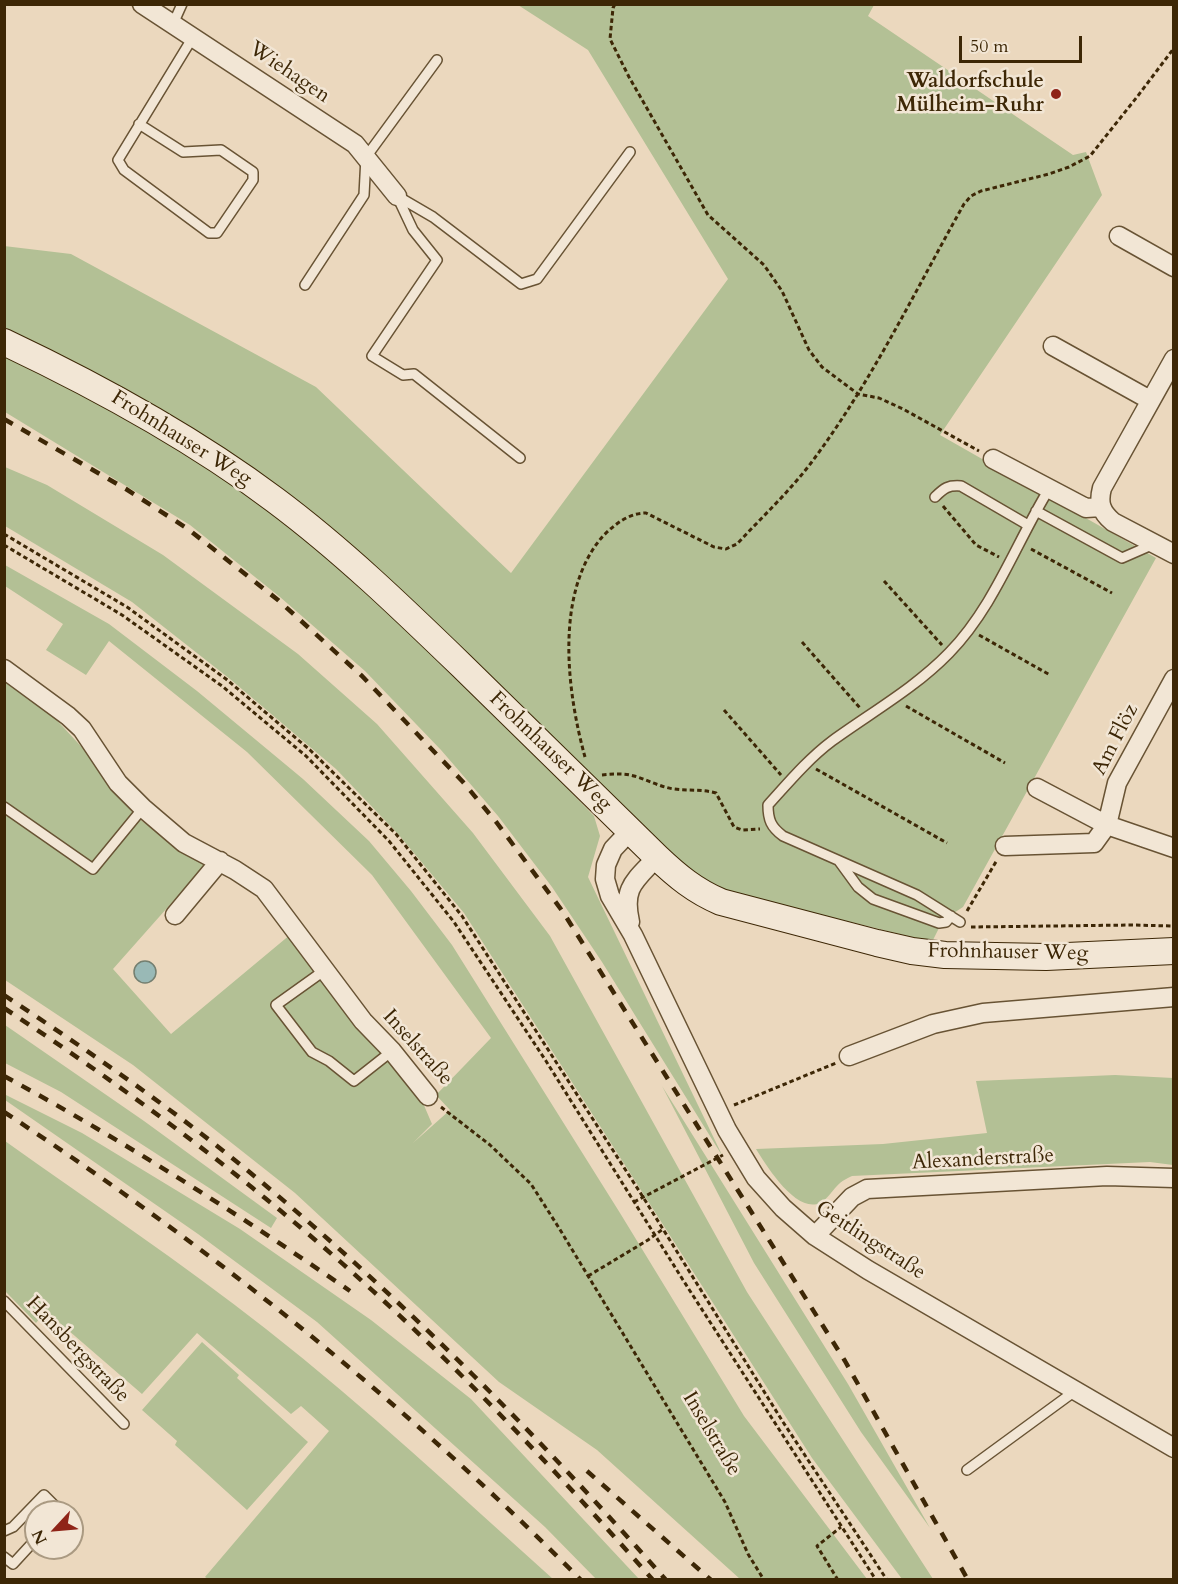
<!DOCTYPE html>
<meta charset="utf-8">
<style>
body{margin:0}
#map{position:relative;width:1178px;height:1584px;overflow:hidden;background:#ebd8be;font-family:Cardo,serif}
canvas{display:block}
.frame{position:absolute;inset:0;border:6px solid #3d2706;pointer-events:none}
.north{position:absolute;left:24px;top:1500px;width:60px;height:60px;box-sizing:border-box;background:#f2e6d5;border:2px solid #aa9a82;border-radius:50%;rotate:244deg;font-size:16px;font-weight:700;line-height:24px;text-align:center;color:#3d2706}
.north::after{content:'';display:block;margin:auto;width:21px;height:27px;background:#8f2418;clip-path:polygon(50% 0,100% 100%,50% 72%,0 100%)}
.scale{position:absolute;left:959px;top:36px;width:123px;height:27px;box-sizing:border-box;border:3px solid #3d2706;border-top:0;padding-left:8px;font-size:18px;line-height:21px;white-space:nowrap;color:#3d2706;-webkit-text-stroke:4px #f2e6d5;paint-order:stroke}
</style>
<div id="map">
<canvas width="1178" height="1584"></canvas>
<div class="frame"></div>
<div class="north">N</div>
<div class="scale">50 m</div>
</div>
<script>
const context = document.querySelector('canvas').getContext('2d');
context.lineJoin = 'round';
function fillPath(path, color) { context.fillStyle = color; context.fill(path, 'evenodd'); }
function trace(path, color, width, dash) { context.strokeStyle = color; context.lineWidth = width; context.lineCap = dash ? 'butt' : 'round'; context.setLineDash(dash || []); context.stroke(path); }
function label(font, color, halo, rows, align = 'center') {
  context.font = font + ' Cardo,serif'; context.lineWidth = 5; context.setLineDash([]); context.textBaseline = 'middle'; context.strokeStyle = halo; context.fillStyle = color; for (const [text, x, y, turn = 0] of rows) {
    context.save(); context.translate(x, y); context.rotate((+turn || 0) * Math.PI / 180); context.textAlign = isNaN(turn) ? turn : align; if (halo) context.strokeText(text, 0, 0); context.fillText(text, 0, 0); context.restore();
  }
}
fillPath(new Path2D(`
 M 518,5 L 874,5 L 868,16 L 1073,155 L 1086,152 L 1102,195 L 940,435 L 1156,558 L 963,907 L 943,920 L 932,942 L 729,892 L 685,872 L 515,734 L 594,816 L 600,836 L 588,877 L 723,1157 L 602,962 L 552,887 L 498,816 L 441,750 L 365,671 L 280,597 L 190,525 L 5,412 L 4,246 L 71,254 L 316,387 L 511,573 L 728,279 L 588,50 Z
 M 5,467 L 47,485 L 163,555 L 298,654 L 377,724 L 473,833 L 550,936 L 747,1292 L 933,1579 L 902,1579 L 812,1458 L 464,913 L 398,834 L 336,769 L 230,679 L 132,602 L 5,526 Z
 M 5,565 L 109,624 L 197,691 L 303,779 L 369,841 L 411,891 L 452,945 L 620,1213 L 744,1416 L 867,1579 L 740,1579 L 597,1450 L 499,1382 L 295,1193 L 133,1065 L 5,980 L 4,679 L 52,715 L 90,756 L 135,816 L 173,844 L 206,864 L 113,969 L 171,1034 L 291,934 L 420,1096 L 432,1124 L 413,1143 L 450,1110 L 436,1095 L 491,1038 L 372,875 L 247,752 L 109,641 L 86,675 L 46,650 L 63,624 L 5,586 Z
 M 5,1025 L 144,1121 L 277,1218 L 271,1228 L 61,1092 L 5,1063 Z
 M 1115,1075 L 1173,1078 L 1173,1165 L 1150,1162 L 852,1176 C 848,1178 843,1180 840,1183 C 833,1189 827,1200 820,1203 C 796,1214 766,1165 756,1149 L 883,1144 L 987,1133 L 976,1081 Z
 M 662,1086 L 848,1384 L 930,1528 L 861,1432 L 754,1263 Z
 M 4,1094 L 82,1133 L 240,1229 L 371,1320 L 471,1399 L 639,1579 L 596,1579 L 545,1527 L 317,1322 L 198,1234 L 5,1100 Z
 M 5,1141 C 92,1203 182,1263 266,1329 C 366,1407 459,1495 553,1579 L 208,1579 L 205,1577 L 329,1431 L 301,1406 L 291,1414 L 197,1333 L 142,1394 L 46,1311 L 36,1323 L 5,1291 Z
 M 202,1342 L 239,1375 L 237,1378 L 308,1442 L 247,1510 L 175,1445 L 177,1441 L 142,1410 Z`), '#b3c095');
const water = new Path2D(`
 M134 972a11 11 0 1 1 22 0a11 11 0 1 1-22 0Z`);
fillPath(water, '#99b9b6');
trace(water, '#747f70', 1.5);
const service = new Path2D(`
 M 173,24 L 182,4
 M 139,124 L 183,152 L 221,150 L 253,172 L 253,180 L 217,233 L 209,233 L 124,170 L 118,160 L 193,37
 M 397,196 L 413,230 L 437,260 L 372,356 L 403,375 L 414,374 L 520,458
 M 397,196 L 433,217 L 521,284 L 537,279 L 630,152
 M 305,285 L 364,195 L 366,157 L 437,60
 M 935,497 C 944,488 948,485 961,486 L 1028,525
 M 1036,511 L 1122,558 L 1154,544
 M 4,807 L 93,869 L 143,808
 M 839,861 L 858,887 L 873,899 L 939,923 L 946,922 L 951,916
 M 960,922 L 917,895 L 783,836 C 771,827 768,820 768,805 C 788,783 808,759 832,741 C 872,712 915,688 949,653 C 994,607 1016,543 1049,489
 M 325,970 L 276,1005 L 312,1052 L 329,1061 L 354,1081 L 392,1051
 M 4,1301 L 124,1424
 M 967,1470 L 1075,1391
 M 4,1531 L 13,1527 L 44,1495 L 61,1512
 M 4,1557 L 13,1564 L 36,1539`);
const minor = new Path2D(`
 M 142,4 L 355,144 L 397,196
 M 1119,236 L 1174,267
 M 1053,346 L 1150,400
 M 1174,359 L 1102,488 C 1098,503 1101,512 1113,522 L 1174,554
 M 993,459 L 1086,508 L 1101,507
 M 4,669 L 68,716 L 82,729 L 118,783 L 143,808 L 184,843 L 235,870 L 264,889 L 363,1021 L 392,1051 L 428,1096
 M 1037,788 L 1107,825 L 1174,848
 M 630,831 L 613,849 L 606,865 L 605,879 L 610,896 L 633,935 L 727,1130 L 756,1178 L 783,1208 L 815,1236 L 868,1270 L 1174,1448
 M 1005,846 L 1094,843 L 1107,825 L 1117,783 L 1174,679
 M 175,915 L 220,861
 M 630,922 C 622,887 635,881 657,857
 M 849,1056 L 933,1024 L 983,1013 L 1174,997
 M 815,1236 L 852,1197 L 867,1189 L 1107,1176 L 1174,1178`);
const secondary = new Path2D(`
 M 4,342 C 99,387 191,437 275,500 C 342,550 402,608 462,666 C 527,729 592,793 657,857 C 677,876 695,891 721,902 L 877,943 L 912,951 L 945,955 L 1046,957 L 1174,951`);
trace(service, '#685334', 12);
trace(minor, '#685334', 21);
trace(secondary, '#3d2706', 28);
trace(new Path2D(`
 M 615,4 L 613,8 L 610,39 L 629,77 L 708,215 L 764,265 L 782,291 L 809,350 L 822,367 L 858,394 L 879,398 L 903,409 L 979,451
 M 943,506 L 976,545 L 999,557
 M 4,534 L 127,607 L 226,679 L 310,750 L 396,834 L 462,916 L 643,1197 L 783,1422 L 887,1580
 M 4,545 L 122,615 L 222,686 L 306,756 L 389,841 L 454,922 L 546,1061 L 683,1280 L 876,1580
 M 1031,549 L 1112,593
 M 884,581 L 942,645
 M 979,635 L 1050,675
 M 802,642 L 860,708
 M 906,706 L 1005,763
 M 724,710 L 781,775
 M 585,757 C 567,692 554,592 603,536 C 615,524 629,513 646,513 L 714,547 L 726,549 L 737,544 C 762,517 789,492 811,463 C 871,383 915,291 964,204 L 971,196 L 981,191 L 1049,174 L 1069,167 L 1090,156 L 1137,97 L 1174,48
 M 816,769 L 947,843
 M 602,775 C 613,774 624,773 634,776 C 648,780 660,787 674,789 C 689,791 702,789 716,793 L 734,827 L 742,830 L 760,829
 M 967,911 L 997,860
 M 971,927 L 1132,925 L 1174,926
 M 734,1105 L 836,1063
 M 441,1107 L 490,1145 L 531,1184 L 559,1228 L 725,1502 L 748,1554 L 764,1580
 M 634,1202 L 723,1155
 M 588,1276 L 648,1240 L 663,1229
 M 838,1580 L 817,1546 L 841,1527`), '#3d2706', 3, [4.5, 3]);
trace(service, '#f2e6d5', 9);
trace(minor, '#f2e6d5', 18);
trace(secondary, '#f2e6d5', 26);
trace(new Path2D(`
 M 4,419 L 126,489 L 188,529 L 278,600 L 362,676 L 463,782 L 497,823 L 563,912 L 845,1361 L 968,1580
 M 4,995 C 87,1050 170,1107 247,1170 C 399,1295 536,1433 666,1580
 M 4,1008 C 138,1096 267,1193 385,1302 C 479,1389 567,1483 653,1580
 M 4,1076 C 124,1141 238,1214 350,1291
 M 4,1112 C 212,1248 406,1404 581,1580
 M 587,1471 L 711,1580`), '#3d2706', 4.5, [10, 10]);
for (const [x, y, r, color] of [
 [1056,94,6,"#8f2418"]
]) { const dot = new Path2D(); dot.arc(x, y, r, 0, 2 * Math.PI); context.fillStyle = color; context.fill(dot); trace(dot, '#f2e6d5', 2); }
label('21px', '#3d2706', '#f2e6d5', [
 ["Wiehagen",289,73,34],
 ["Frohnhauser Weg",181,439,32],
 ["Am Flöz",1116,740,-63],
 ["Frohnhauser Weg",550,752,44],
 ["Frohnhauser Weg",1008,953,1],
 ["Inselstraße",417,1048,48],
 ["Alexanderstraße",983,1160,-3],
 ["Geitlingstraße",870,1241,33],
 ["Hansbergstraße",77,1350,46],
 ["Inselstraße",711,1434,59]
]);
label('bold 21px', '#3d2706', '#f2e6d5', [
 ["Waldorfschule",1044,82],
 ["Mülheim-Ruhr",1044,106]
], 'right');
</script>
